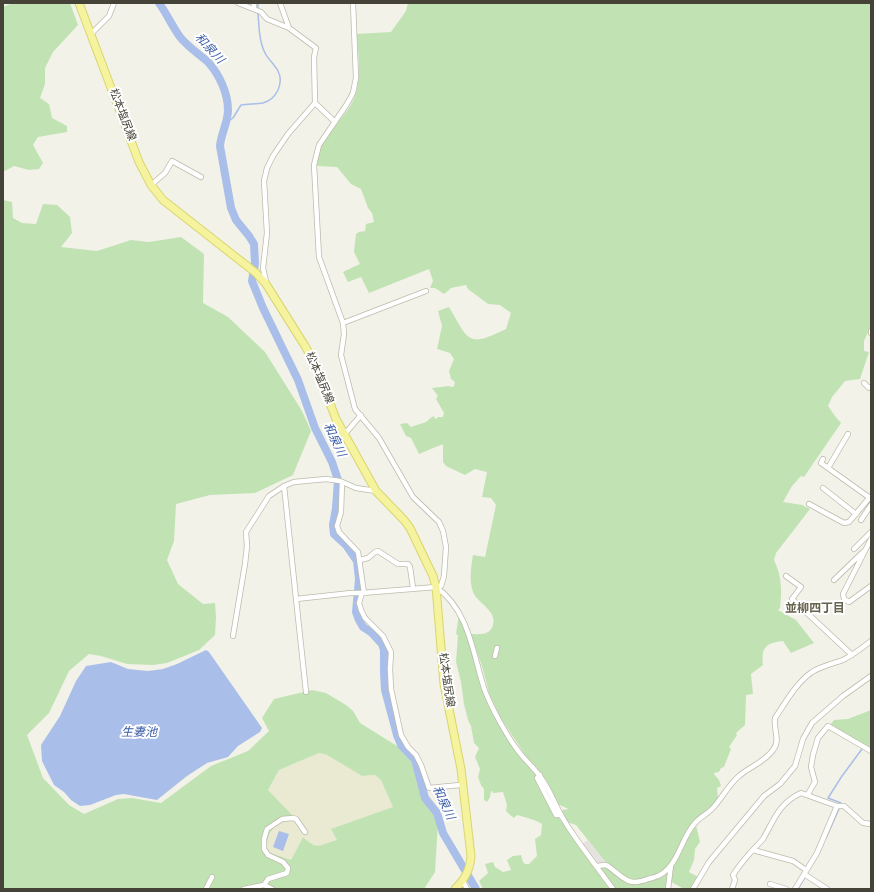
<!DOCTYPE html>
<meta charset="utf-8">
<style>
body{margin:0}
#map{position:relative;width:874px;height:892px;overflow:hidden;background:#f2f2e8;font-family:"Titillium Web",sans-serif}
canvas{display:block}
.frame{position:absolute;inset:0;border:4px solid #454337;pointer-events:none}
</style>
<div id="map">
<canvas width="874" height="892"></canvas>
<div class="frame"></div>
</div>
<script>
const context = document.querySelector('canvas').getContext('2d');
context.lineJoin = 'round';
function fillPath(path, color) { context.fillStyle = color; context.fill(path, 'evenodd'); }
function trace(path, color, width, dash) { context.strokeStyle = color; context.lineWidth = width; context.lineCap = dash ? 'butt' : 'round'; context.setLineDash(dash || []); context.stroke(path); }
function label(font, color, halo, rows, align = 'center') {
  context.font = font + ' "Titillium Web","Noto Sans JP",sans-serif'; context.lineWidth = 4; context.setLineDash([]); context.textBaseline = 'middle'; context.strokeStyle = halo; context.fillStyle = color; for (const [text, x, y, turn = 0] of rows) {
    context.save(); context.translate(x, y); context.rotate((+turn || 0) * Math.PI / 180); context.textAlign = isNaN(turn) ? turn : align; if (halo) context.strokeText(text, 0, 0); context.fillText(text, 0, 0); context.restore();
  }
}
fillPath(new Path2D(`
 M 319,753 L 327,755 L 362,776 L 375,775 L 381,779 L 393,807 L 402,837 L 319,847 L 312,845 L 303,837 L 291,860 L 268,852 L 266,845 L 270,832 L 273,827 L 268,790 L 279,770 Z`), '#eaead3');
fillPath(new Path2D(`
 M 13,3 L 70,3 L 78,25 L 53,52 L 45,68 L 45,84 L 40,98 L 49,104 L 52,118 L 67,126 L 67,132 L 38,137 L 33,145 L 43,163 L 39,169 L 29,170 L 14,166 L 3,172 L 3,7 Z
 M 408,3 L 871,3 L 871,326 L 864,341 L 864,351 L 869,352 L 860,379 L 845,381 L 832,397 L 828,406 L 835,416 L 841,423 L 804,477 L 801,476 L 792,486 L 783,502 L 802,505 L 810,509 L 776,553 L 774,560 C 782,577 782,590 780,608 L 778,610 L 796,620 L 814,643 L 791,653 L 783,641 C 766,643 761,647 763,665 L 751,674 L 753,694 L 746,695 L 745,725 L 736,733 L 737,735 L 729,747 L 731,749 L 724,767 L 721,768 L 719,772 L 714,773 L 714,774 L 719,780 L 721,786 L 717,788 L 718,799 L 711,809 L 695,821 L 700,842 L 695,849 L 694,860 L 689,872 L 698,877 L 692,889 L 684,889 L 670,881 L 667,889 L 616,889 L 601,869 L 602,867 L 607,867 L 630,881 L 614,869 L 614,867 L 607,864 L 576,825 L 567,822 L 562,810 L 569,809 L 557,804 L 546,781 L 537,768 L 525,755 L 499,715 L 489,693 L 482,666 L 470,634 C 479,634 490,636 493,625 C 497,610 478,604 473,592 C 469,581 471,567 473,555 L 485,557 L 496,505 L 491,498 L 482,497 L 487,472 L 475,469 L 465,475 L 446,466 L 443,462 L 443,444 L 419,454 L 411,438 L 406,436 L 400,424 L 407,423 L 411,427 L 426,422 L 433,416 L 436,419 L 438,417 L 443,417 L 444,413 L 436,399 L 438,396 L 432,388 L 449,386 L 452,387 L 454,386 L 455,382 L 451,379 L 449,371 L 454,359 L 450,353 L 437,349 L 442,326 L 438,311 L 449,307 C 469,341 467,348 506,329 L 511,313 L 500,305 L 488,304 L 468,289 L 466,285 L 451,288 L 444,294 L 435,288 L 430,288 L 433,281 L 429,269 L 369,293 L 361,277 L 348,282 L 343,272 L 360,264 L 354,252 L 356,234 L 359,232 L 365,231 L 366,224 L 374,222 L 372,213 L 368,208 L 361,189 L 351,184 L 337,167 L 317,166 C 318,158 319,150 323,142 C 331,127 347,115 354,99 C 362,79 358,55 357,34 L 391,32 L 406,11 Z
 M 3,200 L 12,202 L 13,218 L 22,223 L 36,224 L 43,204 L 57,205 L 70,217 L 72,233 L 61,247 L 97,251 L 131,240 L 149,242 L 181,237 L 204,254 L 203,303 L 228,317 L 265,352 L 302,411 L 311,431 L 293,475 L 255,493 L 210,495 L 176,504 L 174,541 L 167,560 L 178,584 L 203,604 L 215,603 L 216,617 L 215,635 L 199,650 L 167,663 L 153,665 L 127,664 L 101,656 L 89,654 L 69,671 L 49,713 L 27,735 L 43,778 L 69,805 L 84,814 L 118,799 L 132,798 L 161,803 L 211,766 L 248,751 L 269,731 L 262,718 L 274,699 L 312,690 L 326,693 L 346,705 L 353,711 L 360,723 L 397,746 L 412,763 L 421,796 L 435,815 L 438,822 L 435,872 L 424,889 L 3,889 ZM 319,753 L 327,755 L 362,776 L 375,775 L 381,780 L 393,807 L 331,829 L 337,840 C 319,845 318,851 303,837 L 291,860 L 268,852 C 266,847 267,844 268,839 C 272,825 279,822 292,815 L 268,790 L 279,770 Z
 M 459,614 L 462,619 L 483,687 L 494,716 L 537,775 L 559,818 L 612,889 L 483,889 L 479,881 L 488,873 L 485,864 L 493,862 L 495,867 L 503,872 L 511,870 L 507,860 L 513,856 L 521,855 L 523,862 L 525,864 L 529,864 L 537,856 L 535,839 L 541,835 L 542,824 C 539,821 521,816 517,815 L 514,818 L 510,815 L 506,811 L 507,805 L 503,792 L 493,793 L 492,791 L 491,791 L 490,797 L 487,802 L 484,800 L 484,789 L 481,785 L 478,777 L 480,769 L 475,757 L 479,748 L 474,743 L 471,726 L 468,720 L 464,704 L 461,682 L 456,662 L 458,635 L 456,634 Z
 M 871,710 L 871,750 L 831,726 L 831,724 L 834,720 L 848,719 Z`), '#c1e3b4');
fillPath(new Path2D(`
 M 588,840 L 607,864 L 598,863 L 582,844 Z`), '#e4e3df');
fillPath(new Path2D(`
 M 206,650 L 209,652 L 262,728 L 260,732 L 238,746 L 228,757 L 207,763 L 187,776 L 157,800 L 124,794 L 116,795 L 90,805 L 80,806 L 71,800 L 64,792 L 54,785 L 42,761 L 41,745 L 60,716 L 76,681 L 86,666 L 111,662 L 128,669 L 148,671 L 163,669 L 177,664 Z
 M 279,831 L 289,834 L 283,851 L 273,847 Z`), '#a9bee9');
trace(new Path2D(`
 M 258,9 L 258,3
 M 227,122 L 233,118 L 241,105 C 248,104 256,104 263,103 C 277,99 284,83 278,71 C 274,64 268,59 265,53 C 259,41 259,26 258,13
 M 841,803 L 828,798 L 842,776 L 862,749
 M 826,838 L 839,809
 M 798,889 L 805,877`), '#a9bee9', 1.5);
trace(new Path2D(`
 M 159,3 C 167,14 172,26 180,37 C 188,47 199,54 208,62 C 219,74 228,93 228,110 C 228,123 221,133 220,146 L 231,208 L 236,220 L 249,236 L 254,244 L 255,264 L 252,281 L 263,308 L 298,380 L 315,428 L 332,462 L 338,480 L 336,508 L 333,525 L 334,534 L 346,545 L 357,561 L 359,579 L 356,612 L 359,620 L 363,627 L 372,633 L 382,644 L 384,650 L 384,672 L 385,690 L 397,735 L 401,745 L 415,760 L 425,798 L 437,813 L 443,833 L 476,889`), '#a9bee9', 8);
const minor = new Path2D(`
 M 238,3 L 261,12 L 267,19 L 289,28 L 280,3
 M 254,9 L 254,3
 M 289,28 L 316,48 L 314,57 L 315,103 L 335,122
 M 91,34 L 109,16 L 114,3
 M 151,185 L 165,173 L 172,161 L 201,177
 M 266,282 L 263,268 L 267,233 L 264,181 L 267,168 L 273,156 L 288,134 L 315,103
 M 343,323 L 426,291
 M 871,331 L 871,333
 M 864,383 L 869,388 L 871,387
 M 848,434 L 828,468 L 870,498
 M 344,435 L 361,415
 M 823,459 L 821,463 L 828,468
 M 342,482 L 341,512 L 337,526 L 339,532 L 358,552 L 364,593
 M 284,486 L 306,692
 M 823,488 L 856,514
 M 809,504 L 844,523 L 849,522 L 870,497
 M 861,520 L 871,505
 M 871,539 L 843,594 L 844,599 L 849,602 L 871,586
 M 854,549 L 871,532
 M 360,560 L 368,558 L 375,552 L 378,551 L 398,564 L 408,564 L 410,567 L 413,588
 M 786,576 L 801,587 L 792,599 L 852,655
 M 834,580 L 863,552
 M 436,587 C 470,611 473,656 485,691 C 492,709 508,738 519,752 C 525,760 533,767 539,775 C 551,790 556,809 567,825 C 581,847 598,868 613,889
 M 362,593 L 359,603 L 361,610 L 365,618 L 383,636 L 391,652 L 390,669 L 391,689 L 401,735 L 408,747 L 416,755 L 421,765 L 429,788 L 460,785
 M 296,599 L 351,593 L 362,593 L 436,587 L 441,586 L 444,576 L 446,547 L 443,531 L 439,522 L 413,497 L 379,438 L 355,409 L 341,355 L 344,334 L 343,323 L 319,257 L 314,165 L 319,145 L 347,104 L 353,93 L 356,78 L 353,3
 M 233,636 L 245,564 L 247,546 L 246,532 L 269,496 L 284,486 L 294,482 L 326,479 L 340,481 L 356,488 L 376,491
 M 495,656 L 497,648
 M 540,775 L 537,778 L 556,815 L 561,815
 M 808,794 L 815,782 L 811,767 L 813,755 L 818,738 L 828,726 L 871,751
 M 753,850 L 793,861 L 806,870
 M 597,866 L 605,865 L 608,866 C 624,878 628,887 648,879 C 652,878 656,877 660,875 C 679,864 681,838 695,823 C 700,817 707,814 712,809 C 722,799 728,785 739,776 C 749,767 765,762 773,750 C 781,740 773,729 775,718 C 786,702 796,683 812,672 C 822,666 832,664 843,660 C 853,655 862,648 871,641
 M 804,874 L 827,889
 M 463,881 L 467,889
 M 770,884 L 786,889
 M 264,885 L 272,889
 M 206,889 L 212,877
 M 244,889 L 264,885 L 268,879 L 287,873 L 288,868 L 283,862 L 268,855 L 264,849 L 264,839 L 267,829 L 282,819 L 293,818 L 296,819 L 305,832
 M 668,889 L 671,865
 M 693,889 L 709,862 L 764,796 L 780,784 L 795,766 L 803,739 L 812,723 L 843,696 L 871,676
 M 732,889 L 735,880 L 733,875 C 738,867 744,860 750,853 C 754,848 759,844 763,839 C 774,820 779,803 801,793 L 837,806 L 844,806 L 863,823 L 871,824
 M 795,889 L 817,853 L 837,806`);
const primary = new Path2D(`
 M 79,3 L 139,162 L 151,185 L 163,200 L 256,273 L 266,284 L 305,346 L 313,360 L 336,419 L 376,491 L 404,520 L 410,528 L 433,576 L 436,587 L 444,684 L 461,769 L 471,856 C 470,870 465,879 455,889`);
trace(minor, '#bdbbab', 6);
trace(primary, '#d9d56f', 9);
trace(minor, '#fff', 4.5);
trace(primary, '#f5f39e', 7);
label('11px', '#454337', '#fff', [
 ["松本塩尻線",122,115,69],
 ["松本塩尻線",319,378,67],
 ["松本塩尻線",446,680,82]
]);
label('italic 12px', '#3a5ca7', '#fff', [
 ["和泉川",209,49,47],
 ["和泉川",334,440,65],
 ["生妻池",139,733],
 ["和泉川",443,803,65]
]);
label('bold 12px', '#67634f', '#fff', [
 ["並柳四丁目",815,609]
]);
</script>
